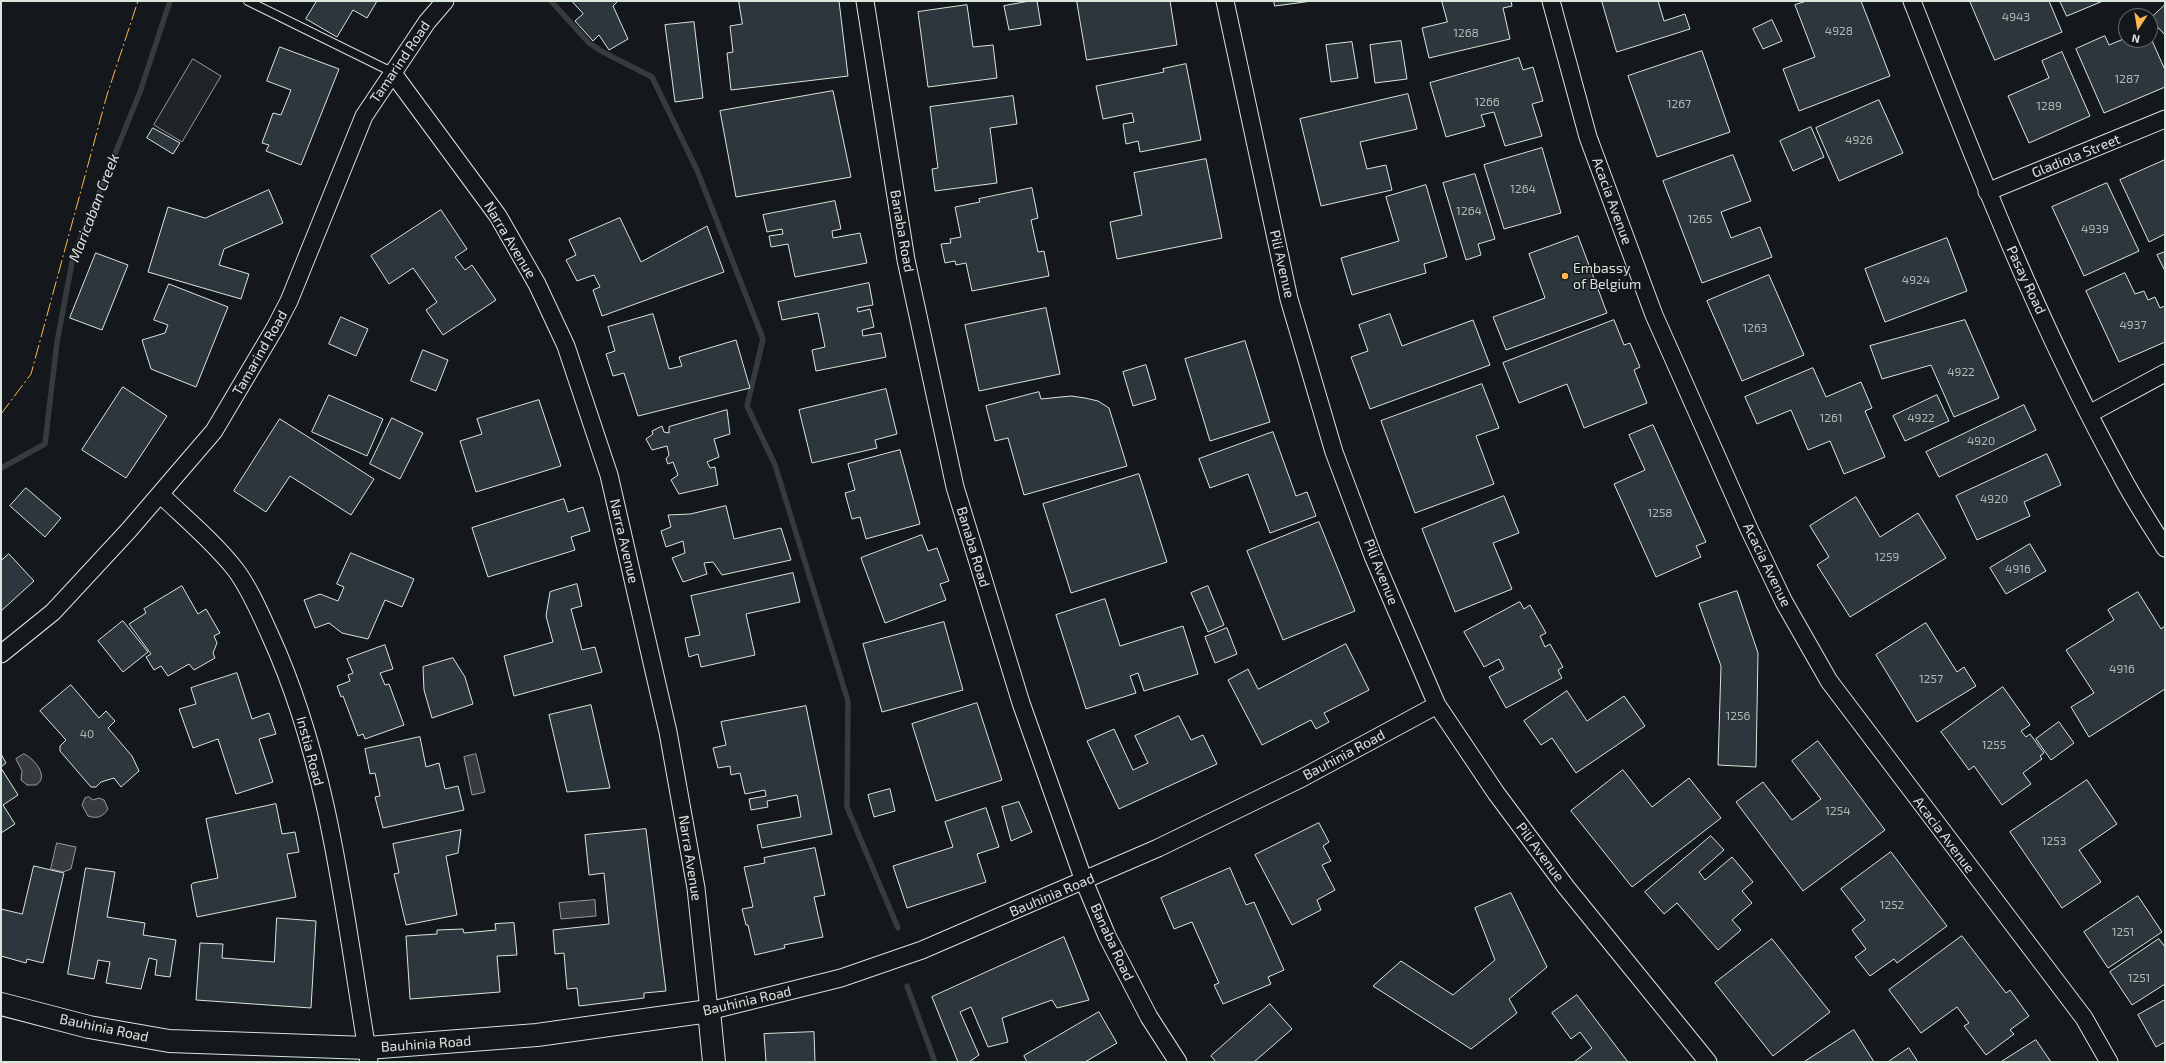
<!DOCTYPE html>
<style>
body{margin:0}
#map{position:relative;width:2166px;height:1063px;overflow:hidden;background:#14181c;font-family:"Exo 2",sans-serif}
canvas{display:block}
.frame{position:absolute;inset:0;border:2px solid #d8e6dc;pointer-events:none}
.north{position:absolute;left:2118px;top:8px;width:40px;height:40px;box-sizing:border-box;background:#14181c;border:1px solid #626a69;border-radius:50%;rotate:192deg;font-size:11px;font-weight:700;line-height:16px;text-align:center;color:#d8e6dc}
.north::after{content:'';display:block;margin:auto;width:14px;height:18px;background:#ffb74d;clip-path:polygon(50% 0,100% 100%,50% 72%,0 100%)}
</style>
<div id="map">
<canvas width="2166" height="1063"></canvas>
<div class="frame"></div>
<div class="north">N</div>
</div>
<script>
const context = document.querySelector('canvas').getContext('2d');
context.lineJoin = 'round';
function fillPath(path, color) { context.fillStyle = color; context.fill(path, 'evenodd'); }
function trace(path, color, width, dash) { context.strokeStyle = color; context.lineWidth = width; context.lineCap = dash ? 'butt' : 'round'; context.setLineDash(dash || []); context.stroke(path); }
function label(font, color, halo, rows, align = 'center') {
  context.font = font + ' "Exo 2",sans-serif'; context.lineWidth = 3; context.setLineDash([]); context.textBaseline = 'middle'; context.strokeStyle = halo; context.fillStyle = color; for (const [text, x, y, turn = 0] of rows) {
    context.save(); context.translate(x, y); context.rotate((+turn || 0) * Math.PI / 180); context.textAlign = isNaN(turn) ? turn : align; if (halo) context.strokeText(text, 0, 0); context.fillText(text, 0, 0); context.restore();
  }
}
const green = new Path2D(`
 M 193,59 L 221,76 L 182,142 L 154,125 Z`);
fillPath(green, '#202428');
trace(green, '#939e99', 1);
const water = new Path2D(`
 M 24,754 C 34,758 50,777 36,785 L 27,785 L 21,780 L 22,771 L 16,759 Z
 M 476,754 L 485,792 L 472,795 L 464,757 Z
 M 89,797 L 93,800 L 99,798 L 104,800 L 108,809 C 103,817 97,819 88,816 L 82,805 L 85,798 Z
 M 57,843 L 76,847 L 71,869 L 63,872 L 51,869 Z
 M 595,900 L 596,916 L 561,919 L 559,903 Z`);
fillPath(water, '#363b3e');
trace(water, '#939e99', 1);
trace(new Path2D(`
 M 551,1 L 589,43 L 603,52 L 652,77 L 697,170 L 763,339 L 747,406 L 775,465 L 848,701 L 847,807 L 898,928
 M 1,468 L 45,444 L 57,342 L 73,257 L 140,92 L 170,1
 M 907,986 L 935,1062`), '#363b3e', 5.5);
const building = new Path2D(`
 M 317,1 L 377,1 L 367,18 L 353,10 L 337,37 L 306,19 Z
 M 572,1 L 618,1 L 613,6 L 628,39 L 609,50 L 599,35 L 593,41 L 575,21 L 583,14 Z
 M 739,1 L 839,1 L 848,76 L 731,90 L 727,53 L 733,52 L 730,26 L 742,24 Z
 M 1030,1 L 1037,1 L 1041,25 L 1009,30 L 1004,6 Z
 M 1077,1 L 1170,1 L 1177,45 L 1087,60 Z
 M 1274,1 L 1312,1 L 1275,6 Z
 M 1442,1 L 1511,1 L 1512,6 L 1503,8 L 1510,39 L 1429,58 L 1422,28 L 1447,22 Z
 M 1602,1 L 1658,1 L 1664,21 L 1685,14 L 1690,29 L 1617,52 Z
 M 1807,1 L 1861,1 L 1890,76 L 1799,111 L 1783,69 L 1815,57 L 1795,5 Z
 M 1970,1 L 2049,1 L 2062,32 L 1995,60 Z
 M 2060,1 L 2103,1 L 2067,16 Z
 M 967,5 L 973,47 L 993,45 L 997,78 L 928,87 L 918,12 Z
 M 2165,5 L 2165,35 L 2150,19 Z
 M 1772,20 L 1782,41 L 1763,49 L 1753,29 Z
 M 694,22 L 703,98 L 675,102 L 665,25 Z
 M 2105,36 L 2109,45 L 2126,38 L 2126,40 L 2150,40 L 2150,36 L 2165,70 L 2165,87 L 2104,113 L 2076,49 Z
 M 1401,41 L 1407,79 L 1375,83 L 1370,45 Z
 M 1352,42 L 1358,78 L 1331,82 L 1326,45 Z
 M 280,47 L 339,69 L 301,165 L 266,151 L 269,145 L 262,143 L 273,113 L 281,115 L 291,90 L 267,81 Z
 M 1702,51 L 1730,132 L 1657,157 L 1628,76 Z
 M 2062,52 L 2090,116 L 2029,143 L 2008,96 L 2049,78 L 2042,61 Z
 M 1519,58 L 1523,70 L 1533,67 L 1543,101 L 1532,104 L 1542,136 L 1505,146 L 1494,112 L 1481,115 L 1485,126 L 1446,137 L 1430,83 Z
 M 1186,64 L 1201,140 L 1140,152 L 1138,141 L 1126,144 L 1123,124 L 1134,122 L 1132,113 L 1103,119 L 1096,86 L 1164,72 L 1163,69 Z
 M 833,91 L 851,177 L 736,197 L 720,111 Z
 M 1408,94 L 1417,129 L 1360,142 L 1367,169 L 1386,165 L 1392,190 L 1321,206 L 1300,119 Z
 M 1013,96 L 1017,124 L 990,128 L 997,183 L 935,191 L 932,169 L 938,168 L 930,107 Z
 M 1879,100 L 1903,153 L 1839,181 L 1816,128 Z
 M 1811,127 L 1824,157 L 1793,171 L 1780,141 Z
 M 153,128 L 180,143 L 173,154 L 147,138 Z
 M 1542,148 L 1561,213 L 1504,229 L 1484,165 Z
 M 1733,155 L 1751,201 L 1721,212 L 1731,238 L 1760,227 L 1772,257 L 1702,283 L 1663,181 Z
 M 1206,159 L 1222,238 L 1117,259 L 1110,222 L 1142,215 L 1134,173 Z
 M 2165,160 L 2165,234 L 2149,242 L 2120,180 Z
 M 1475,174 L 1495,239 L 1478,244 L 1481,255 L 1466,260 L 1443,183 Z
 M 2107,183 L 2139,251 L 2084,276 L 2052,207 Z
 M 1426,185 L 1447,257 L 1424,264 L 1426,273 L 1352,295 L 1341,258 L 1399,241 L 1386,197 Z
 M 1032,188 L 1038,218 L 1031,220 L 1038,252 L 1044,251 L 1049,276 L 972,291 L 966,263 L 956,265 L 955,261 L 945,263 L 941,244 L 951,243 L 950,239 L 961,237 L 955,207 L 980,202 L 979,199 Z
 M 269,190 L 283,223 L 224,249 L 219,265 L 249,274 L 241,299 L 148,272 L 168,207 L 205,218 Z
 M 835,201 L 841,229 L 832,231 L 833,238 L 860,233 L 867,263 L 795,277 L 788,244 L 771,247 L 769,236 L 783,234 L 782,229 L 767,232 L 763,215 Z
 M 441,210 L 467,249 L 455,257 L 465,270 L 472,265 L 496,300 L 443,335 L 426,310 L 437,302 L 413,268 L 389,284 L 371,256 Z
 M 620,218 L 641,262 L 707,226 L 724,272 L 602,316 L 593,290 L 600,287 L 594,275 L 577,281 L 566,260 L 576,255 L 569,240 Z
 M 1578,236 L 1607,313 L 1506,350 L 1493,317 L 1545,298 L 1529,254 Z
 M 1947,238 L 1967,291 L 1885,322 L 1865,269 Z
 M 2165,252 L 2165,271 L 2157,255 Z
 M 96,253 L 128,265 L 102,330 L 70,318 Z
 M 2125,273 L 2135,294 L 2144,291 L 2148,300 L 2155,297 L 2160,308 L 2165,306 L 2165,342 L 2119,362 L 2086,291 Z
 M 1769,275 L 1804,355 L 1742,381 L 1707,301 Z
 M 869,283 L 873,305 L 857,308 L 858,312 L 870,309 L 874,327 L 862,330 L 863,336 L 881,333 L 886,357 L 816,371 L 812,350 L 825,347 L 818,313 L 782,320 L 778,302 Z
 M 169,284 L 228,307 L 196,387 L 151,369 L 142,340 L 165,333 L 168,325 L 154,320 Z
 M 1046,308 L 1060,374 L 979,391 L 965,325 Z
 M 653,314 L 669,369 L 682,366 L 679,357 L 736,340 L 750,388 L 638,416 L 624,373 L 613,376 L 606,354 L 615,351 L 608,327 Z
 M 1390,314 L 1402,346 L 1473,320 L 1490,365 L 1370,409 L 1351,357 L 1368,351 L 1359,325 Z
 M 341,317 L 368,329 L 356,356 L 329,344 Z
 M 1614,320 L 1624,345 L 1630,343 L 1640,367 L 1634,370 L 1647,403 L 1584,428 L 1567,384 L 1519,403 L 1503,363 Z
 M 1965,320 L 1999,398 L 1954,417 L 1931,365 L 1882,379 L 1870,346 Z
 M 1245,341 L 1270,422 L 1210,441 L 1185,359 Z
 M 423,350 L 448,360 L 436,391 L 411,381 Z
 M 1146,365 L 1156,399 L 1133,406 L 1123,372 Z
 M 1813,368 L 1826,397 L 1861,382 L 1872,408 L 1865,411 L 1885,457 L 1844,474 L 1830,441 L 1808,450 L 1791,410 L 1757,424 L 1745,397 Z
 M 1482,384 L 1499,428 L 1476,436 L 1494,484 L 1415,513 L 1381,421 Z
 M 123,387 L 167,416 L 126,478 L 82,450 Z
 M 886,389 L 897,434 L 875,440 L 877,448 L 812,463 L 799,410 Z
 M 1039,392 L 1041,399 L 1071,396 L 1085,398 L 1098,401 L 1109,408 L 1127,466 L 1024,495 L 1008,438 L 995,441 L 986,406 Z
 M 329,395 L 383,419 L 367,456 L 312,432 Z
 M 1937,395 L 1949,421 L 1905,441 L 1893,416 Z
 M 539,400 L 561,466 L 476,492 L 460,441 L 482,434 L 477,419 Z
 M 2024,405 L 2036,430 L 1939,477 L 1926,452 Z
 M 727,410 L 730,434 L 714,439 L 719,457 L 707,462 L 710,468 L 715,467 L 718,485 L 679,494 L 671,480 L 678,475 L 673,462 L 668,464 L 666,459 L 669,455 L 667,446 L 652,450 L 646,439 L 653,434 L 652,431 L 662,426 L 664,432 L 669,433 L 669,427 Z
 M 392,418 L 423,433 L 400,479 L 370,464 Z
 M 280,419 L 374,479 L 351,515 L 290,476 L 266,512 L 234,491 Z
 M 1653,425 L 1706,542 L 1696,546 L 1701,557 L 1656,577 L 1614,484 L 1645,470 L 1629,435 Z
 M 1273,432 L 1296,496 L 1307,492 L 1316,516 L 1270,533 L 1248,474 L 1210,488 L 1199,459 Z
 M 900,450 L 920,524 L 866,539 L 860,517 L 852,519 L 845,493 L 855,490 L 848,464 Z
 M 2047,454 L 2061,485 L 2024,502 L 2030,516 L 1977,540 L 1956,496 Z
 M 1139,474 L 1167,562 L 1071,593 L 1043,504 Z
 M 26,488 L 61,518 L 45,537 L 10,506 Z
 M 1504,496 L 1519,533 L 1493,543 L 1512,589 L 1455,612 L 1422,529 Z
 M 1856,497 L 1880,537 L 1918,513 L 1946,558 L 1850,617 L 1817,565 L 1829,557 L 1810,526 Z
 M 564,499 L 568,512 L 583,507 L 590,531 L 571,537 L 575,550 L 488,577 L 472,528 Z
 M 726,506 L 734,539 L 781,528 L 791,560 L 722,575 L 713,562 L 704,563 L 707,574 L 683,582 L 672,558 L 685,553 L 683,541 L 666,547 L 661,531 L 671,527 L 668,515 L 690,514 Z
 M 1319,522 L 1355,611 L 1283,640 L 1247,551 Z
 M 922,535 L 928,551 L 937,548 L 949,581 L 940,584 L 946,600 L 885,623 L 861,558 Z
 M 2030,544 L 2046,571 L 2006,594 L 1990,568 Z
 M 351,553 L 414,579 L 402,607 L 385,600 L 368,639 L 342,633 L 329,623 L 315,628 L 304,600 L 320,594 L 338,601 L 344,587 L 337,584 Z
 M 9,554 L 34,581 L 1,611 L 1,561 Z
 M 793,573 L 800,602 L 746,614 L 755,655 L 701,667 L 698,654 L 689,657 L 685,638 L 700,635 L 691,596 Z
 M 577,584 L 582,606 L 571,609 L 582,650 L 595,647 L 602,672 L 514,696 L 504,656 L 553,642 L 546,616 L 550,592 Z
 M 182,586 L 198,614 L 206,609 L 220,633 L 214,636 L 217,643 L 213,653 L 215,658 L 194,670 L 189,664 L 168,676 L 161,666 L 154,670 L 146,657 L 151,654 L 129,624 L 146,613 L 144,609 Z
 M 1208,586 L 1224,625 L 1208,632 L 1191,593 Z
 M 1737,591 L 1758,653 L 1756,767 L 1718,765 L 1721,666 L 1699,604 Z
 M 2138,592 L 2161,629 L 2165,626 L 2165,689 L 2089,737 L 2071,707 L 2094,693 L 2066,650 L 2114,620 L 2108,610 Z
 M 1105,599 L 1120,646 L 1183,626 L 1198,674 L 1144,691 L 1138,673 L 1130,676 L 1136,693 L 1086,709 L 1056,615 Z
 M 1520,602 L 1524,609 L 1530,605 L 1546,633 L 1540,636 L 1545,647 L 1550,644 L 1563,667 L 1558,670 L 1562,678 L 1506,708 L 1489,677 L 1504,669 L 1499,659 L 1484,667 L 1464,632 Z
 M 123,621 L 148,652 L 123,672 L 98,641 Z
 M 944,622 L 963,690 L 882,712 L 863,644 Z
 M 1926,623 L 1957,672 L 1964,667 L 1976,686 L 1917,722 L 1876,655 Z
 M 1227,628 L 1237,654 L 1215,663 L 1205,637 Z
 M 1346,644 L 1369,690 L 1324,713 L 1329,722 L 1316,729 L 1311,720 L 1262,745 L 1228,680 L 1248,669 L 1258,689 Z
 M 385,645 L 393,669 L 380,673 L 385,685 L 389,684 L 404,725 L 365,739 L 363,734 L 358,736 L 343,696 L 341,697 L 337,686 L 350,681 L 348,675 L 353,673 L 347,659 Z
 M 453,658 L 465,677 L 473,704 L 432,718 L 424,690 L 423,667 Z
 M 237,673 L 252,719 L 269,713 L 276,734 L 259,739 L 273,782 L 236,794 L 218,739 L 193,748 L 179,709 L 196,704 L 191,688 Z
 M 71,685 L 99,718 L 106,711 L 115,721 L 108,728 L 132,756 L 139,771 L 121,787 L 114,778 L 101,782 L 96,787 L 91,787 L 60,751 L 60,746 L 66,740 L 40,711 Z
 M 2003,687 L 2030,725 L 2021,731 L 2026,737 L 2030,734 L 2044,753 L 2040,756 L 2042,759 L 2023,773 L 2031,784 L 2002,805 L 1974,766 L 1969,770 L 1941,732 Z
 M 1567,691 L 1587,721 L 1624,696 L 1645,726 L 1576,773 L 1552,738 L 1541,745 L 1524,721 Z
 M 977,703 L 1002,780 L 936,801 L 912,724 Z
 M 591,705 L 610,788 L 567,792 L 549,715 Z
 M 806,706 L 832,834 L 762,848 L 757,825 L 801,817 L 797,795 L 767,801 L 768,807 L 751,810 L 749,799 L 766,796 L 765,790 L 745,794 L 740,773 L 731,775 L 730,766 L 718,768 L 713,748 L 726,745 L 721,722 Z
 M 1179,716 L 1191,740 L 1203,735 L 1217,764 L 1119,809 L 1087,741 L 1114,729 L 1133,770 L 1148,763 L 1135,736 Z
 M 2059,722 L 2074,743 L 2051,760 L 2036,739 Z
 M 420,737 L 426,767 L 439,763 L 445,789 L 458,786 L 464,810 L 383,828 L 375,797 L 380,796 L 375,773 L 370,774 L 365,749 Z
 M 1818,741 L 1885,830 L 1803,891 L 1736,802 L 1763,782 L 1792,820 L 1821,799 L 1792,761 Z
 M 1,754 L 6,763 L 1,767 Z
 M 1,768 L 18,795 L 3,805 L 15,824 L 1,833 Z
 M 1623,770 L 1652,807 L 1689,778 L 1721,818 L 1632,887 L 1571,811 Z
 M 2087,780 L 2117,824 L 2079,850 L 2101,882 L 2062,908 L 2010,832 Z
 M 890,789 L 895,811 L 874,817 L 868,795 Z
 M 1019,802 L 1032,832 L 1011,841 L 1002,807 Z
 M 276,804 L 282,834 L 295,832 L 299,852 L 287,854 L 296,897 L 197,917 L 191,885 L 193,883 L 218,878 L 206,819 Z
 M 986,808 L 999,847 L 977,854 L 986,882 L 907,908 L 893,866 L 953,847 L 945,822 Z
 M 1319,823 L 1329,842 L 1323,846 L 1331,861 L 1322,865 L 1335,890 L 1317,900 L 1321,910 L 1292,925 L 1255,855 Z
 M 646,829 L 666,991 L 644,993 L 644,998 L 579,1006 L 577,988 L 567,989 L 564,953 L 555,954 L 553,930 L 609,924 L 604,873 L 589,875 L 585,835 Z
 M 461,830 L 458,853 L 446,856 L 457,915 L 406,925 L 394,874 L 399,873 L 393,844 Z
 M 1711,836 L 1724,850 L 1699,872 L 1705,880 L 1732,857 L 1753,882 L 1742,891 L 1752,903 L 1732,920 L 1741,930 L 1718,950 L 1677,903 L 1664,914 L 1645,892 Z
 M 815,848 L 825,895 L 814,897 L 823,937 L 784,945 L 785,948 L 755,955 L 748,925 L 746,925 L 742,909 L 753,907 L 744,867 L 765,863 L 764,858 Z
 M 1891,852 L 1947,926 L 1897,963 L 1894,959 L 1870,976 L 1855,957 L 1866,949 L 1852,930 L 1865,920 L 1841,889 Z
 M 34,866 L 64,873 L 43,963 L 27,959 L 26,963 L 1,956 L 1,909 L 22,914 Z
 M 86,868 L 115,872 L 107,917 L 145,923 L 143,935 L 176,940 L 170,977 L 155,975 L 157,960 L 149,958 L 141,989 L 106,983 L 110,962 L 98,960 L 94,979 L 68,974 Z
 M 1230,868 L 1246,905 L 1254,902 L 1284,970 L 1268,977 L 1271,984 L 1223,1004 L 1214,985 L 1219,983 L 1192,922 L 1174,929 L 1161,898 Z
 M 1511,893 L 1547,967 L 1509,999 L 1517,1013 L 1471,1049 L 1373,986 L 1401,961 L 1453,995 L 1495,960 L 1475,908 Z
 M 2138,896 L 2162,932 L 2108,968 L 2084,932 Z
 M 277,918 L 316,921 L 311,1008 L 196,1000 L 200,943 L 223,944 L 222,958 L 274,962 Z
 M 514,923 L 517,955 L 497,956 L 500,992 L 410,999 L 406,936 L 437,934 L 437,930 L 463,929 L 464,933 L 496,930 L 495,924 Z
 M 1962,936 L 2006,993 L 2010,990 L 2029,1016 L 2010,1030 L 2014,1034 L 1986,1055 L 1964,1026 L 1969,1023 L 1957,1007 L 1921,1033 L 1889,990 Z
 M 1064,937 L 1089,1000 L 1057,1008 L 1052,1000 L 1002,1018 L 1008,1042 L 988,1047 L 971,1007 L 960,1012 L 979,1055 L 969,1062 L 958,1062 L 932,997 Z
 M 1772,939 L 1830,1012 L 1773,1056 L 1715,983 Z
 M 2159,939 L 2165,947 L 2165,984 L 2132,1005 L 2110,972 Z
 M 1577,995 L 1628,1062 L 1574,1062 L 1592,1048 L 1580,1032 L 1571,1039 L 1552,1013 Z
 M 2165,1000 L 2165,1042 L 2156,1047 L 2138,1015 Z
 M 1270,1004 L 1292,1029 L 1254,1062 L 1216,1062 L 1211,1056 Z
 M 1099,1012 L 1117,1043 L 1085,1062 L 1027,1062 L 1024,1056 Z
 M 1854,1030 L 1874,1062 L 1804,1062 Z
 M 814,1032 L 815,1062 L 766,1062 L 764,1034 Z
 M 2036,1040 L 2051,1062 L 2001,1062 Z
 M 1909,1048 L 1918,1062 L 1888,1062 Z`);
fillPath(building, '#2c363c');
trace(building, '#d8e6dc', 1);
const lane = new Path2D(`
 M 248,1 L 392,72`);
const street = new Path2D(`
 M 865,1 L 906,260 L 955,487 L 1021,703 L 1084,881 L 1107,936 L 1149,1017 L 1178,1062
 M 1225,1 L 1289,299 L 1334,452 L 1373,556 L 1437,705 L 1496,793 L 1566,887 L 1708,1062
 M 1551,1 L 1588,137 L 1654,315 L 1749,529 L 1784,602 L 1829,681 L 2084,1018 L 2109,1062
 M 1912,1 C 1975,162 2038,324 2121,475 C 2134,500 2150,524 2165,548
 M 392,72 L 498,216 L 537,284 L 566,346 L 609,475 L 668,732 L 696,888 L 709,1011 L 841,978 L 922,950 L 1158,848 L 1302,778 L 1437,705
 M 1987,192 L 2165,119
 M 2089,414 L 2165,373
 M 160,494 C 185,518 214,542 235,569 C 249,587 261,615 270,635 C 331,768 345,920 369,1062
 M 1,654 L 53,612 L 129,530 L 214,431 L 275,328 L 289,301 L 364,116 L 427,22 L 445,1`);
const secondary = new Path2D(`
 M 1,1004 L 89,1027 L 169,1041 L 367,1048 L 537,1035 L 709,1011 L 714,1062`);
trace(lane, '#d8e6dc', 10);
trace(street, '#d8e6dc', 19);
trace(secondary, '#d8e6dc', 24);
trace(lane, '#14181c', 8);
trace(street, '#14181c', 17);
trace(secondary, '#14181c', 22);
trace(new Path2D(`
 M 1,414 L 31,374 L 107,95 L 138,1`), '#ffb74d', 1, [14, 3, 2, 3]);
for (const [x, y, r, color] of [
 [1565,276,4,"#ffb74d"]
]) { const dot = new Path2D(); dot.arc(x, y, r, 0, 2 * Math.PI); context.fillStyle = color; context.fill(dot); trace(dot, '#14181c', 1.5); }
label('12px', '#adbab4', null, [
 ["4943",2016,17],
 ["4928",1839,31],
 ["1268",1466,33],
 ["1287",2127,79],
 ["1266",1487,102],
 ["1267",1679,104],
 ["1289",2049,106],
 ["4926",1859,140],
 ["1264",1523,189],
 ["1264",1469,211],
 ["1265",1700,219],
 ["4939",2095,229],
 ["4924",1916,280],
 ["4937",2133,325],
 ["1263",1755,328],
 ["4922",1961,372],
 ["1261",1831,418],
 ["4922",1921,418],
 ["4920",1981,441],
 ["4920",1994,499],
 ["1258",1660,513],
 ["1259",1887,557],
 ["4916",2018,569],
 ["4916",2122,669],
 ["1257",1931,679],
 ["1256",1738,716],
 ["40",87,734],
 ["1255",1994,745],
 ["1254",1838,811],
 ["1253",2054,841],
 ["1252",1892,905],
 ["1251",2123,932],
 ["1251",2139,978]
]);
label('14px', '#d8e6dc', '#14181c', [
 ["Tamarind Road",400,62,-56],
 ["Gladiola Street",2076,156,-22],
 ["Acacia Avenue",1612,201,70],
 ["Banaba Road",902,231,80],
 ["Narra Avenue",510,240,59],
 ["Pili Avenue",1282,264,77],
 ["Pasay Road",2026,280,65],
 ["Tamarind Road",260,353,-60],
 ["Narra Avenue",624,541,77],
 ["Banaba Road",973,547,73],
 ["Acacia Avenue",1767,565,64],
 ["Pili Avenue",1381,572,68],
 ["Instia Road",310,751,75],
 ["Bauhinia Road",1344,755,-28],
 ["Acacia Avenue",1944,835,53],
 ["Pili Avenue",1540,852,53],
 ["Narra Avenue",690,858,81],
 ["Bauhinia Road",1052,895,-23],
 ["Banaba Road",1112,942,65],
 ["Bauhinia Road",747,1001,-13],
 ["Bauhinia Road",104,1028,12],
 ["Bauhinia Road",426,1044,-4]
]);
label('14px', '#d8e6dc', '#14181c', [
 ["Embassy",1573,268],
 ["of Belgium",1573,284]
], 'left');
label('italic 15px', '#d8e6dc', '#14181c', [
 ["Maricaban Creek",94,208,-69]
]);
</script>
